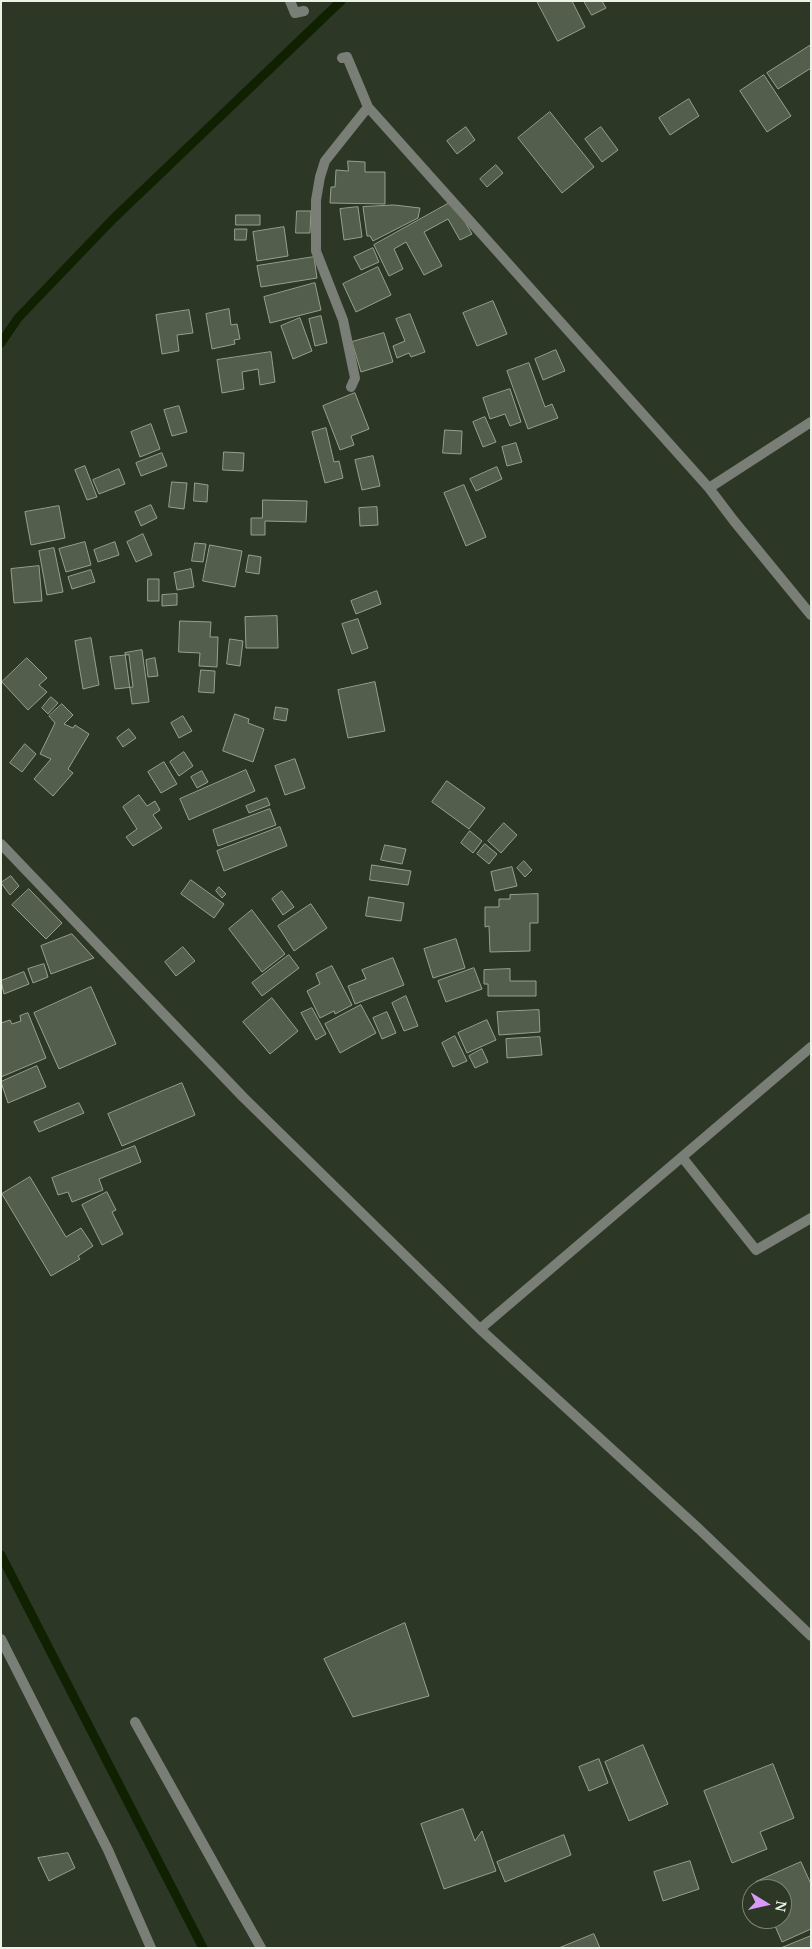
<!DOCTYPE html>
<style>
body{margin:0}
#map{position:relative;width:812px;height:1949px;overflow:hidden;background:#2d3726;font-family:"Noto Serif",serif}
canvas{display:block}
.frame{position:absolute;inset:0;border:2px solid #ebf2e7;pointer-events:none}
.north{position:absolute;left:742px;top:1879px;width:50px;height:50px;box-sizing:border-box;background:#2d3726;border:1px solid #798273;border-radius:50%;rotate:99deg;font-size:14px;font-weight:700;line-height:20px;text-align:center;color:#ebf2e7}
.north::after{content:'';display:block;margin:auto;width:18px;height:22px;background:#d89af8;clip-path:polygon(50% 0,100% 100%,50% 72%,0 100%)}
</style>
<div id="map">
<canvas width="812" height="1949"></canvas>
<div class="frame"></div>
<div class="north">N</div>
</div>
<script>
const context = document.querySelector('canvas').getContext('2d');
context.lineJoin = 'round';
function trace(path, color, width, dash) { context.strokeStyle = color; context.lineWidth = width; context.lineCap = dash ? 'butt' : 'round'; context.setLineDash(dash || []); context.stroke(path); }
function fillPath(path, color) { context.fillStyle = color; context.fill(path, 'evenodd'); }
trace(new Path2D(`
 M 1,343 L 18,318 L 113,219 L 341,1
 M 1,1555 L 203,1948`), '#0f2101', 9);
const building = new Path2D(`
 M 537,1 L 572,1 L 585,27 L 558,41 Z
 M 584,1 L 602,1 L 606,8 L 592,15 Z
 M 811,45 L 811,68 L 778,89 L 767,73 Z
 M 764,75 L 791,116 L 767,132 L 740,91 Z
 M 689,99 L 699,116 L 670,135 L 659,118 Z
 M 550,112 L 594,167 L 562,193 L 518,138 Z
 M 466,127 L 475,140 L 457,154 L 447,141 Z
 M 601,127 L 618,150 L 602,162 L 585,139 Z
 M 348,161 L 365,162 L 365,172 L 385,172 L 385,204 L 330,203 L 331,187 L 335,187 L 336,170 L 348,171 Z
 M 496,165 L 503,173 L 487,187 L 480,179 Z
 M 453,201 L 472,234 L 460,240 L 448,219 L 424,232 L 442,266 L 424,275 L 406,242 L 394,249 L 403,269 L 389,276 L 374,245 Z
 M 394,205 L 420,208 L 418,218 L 373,241 L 370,236 L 367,236 L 363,207 Z
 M 358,207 L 362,237 L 344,240 L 340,209 Z
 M 297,211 L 311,211 L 310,233 L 296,233 Z
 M 236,215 L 260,215 L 260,225 L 236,225 Z
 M 284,227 L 288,256 L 257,261 L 253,232 Z
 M 235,229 L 247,229 L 246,240 L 235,240 Z
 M 373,248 L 379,262 L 361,270 L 354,257 Z
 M 314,257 L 317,278 L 261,287 L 257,266 Z
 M 378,267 L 391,295 L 356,312 L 343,284 Z
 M 315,283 L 321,310 L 270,323 L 264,297 Z
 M 493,301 L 507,334 L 477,346 L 463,313 Z
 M 229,309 L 231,325 L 237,324 L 240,339 L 234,340 L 235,344 L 212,349 L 206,314 Z
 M 189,310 L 193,333 L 177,335 L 179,351 L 162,354 L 156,315 Z
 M 410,314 L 425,352 L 411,357 L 409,353 L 397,358 L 393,346 L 405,341 L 396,319 Z
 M 321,316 L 327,343 L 315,346 L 309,319 Z
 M 300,318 L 312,351 L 293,359 L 281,326 Z
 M 384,333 L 393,362 L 361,372 L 352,342 Z
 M 556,350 L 565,371 L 543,380 L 535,359 Z
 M 271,352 L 275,382 L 260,385 L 258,369 L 242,372 L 244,389 L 222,393 L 217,360 Z
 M 529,363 L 545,407 L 552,404 L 558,418 L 528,429 L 507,371 Z
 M 510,389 L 521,422 L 510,426 L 505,414 L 490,419 L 483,398 Z
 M 355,393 L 369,429 L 351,436 L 354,445 L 340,450 L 323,406 Z
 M 179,406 L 187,432 L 172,436 L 164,410 Z
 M 485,417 L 496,442 L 483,447 L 473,422 Z
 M 151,424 L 160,449 L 140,457 L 131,432 Z
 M 326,428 L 334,462 L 339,461 L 343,478 L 325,483 L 312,432 Z
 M 445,430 L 462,431 L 461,454 L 443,453 Z
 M 516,443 L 522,462 L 507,466 L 502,447 Z
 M 224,452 L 244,453 L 243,471 L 223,470 Z
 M 162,453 L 167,466 L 141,476 L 136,463 Z
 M 373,456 L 380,486 L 362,490 L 355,460 Z
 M 85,466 L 97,497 L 87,500 L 75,470 Z
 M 497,467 L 502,479 L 476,491 L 470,479 Z
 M 119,469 L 125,484 L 99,494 L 93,480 Z
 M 172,482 L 187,483 L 184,509 L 169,507 Z
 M 195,483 L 208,485 L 207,502 L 194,501 Z
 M 464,485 L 486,537 L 466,546 L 444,493 Z
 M 263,500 L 307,501 L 306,522 L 265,521 L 265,535 L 251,535 L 251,518 L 262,518 Z
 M 151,505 L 157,518 L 141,526 L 135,512 Z
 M 59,506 L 65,538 L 31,545 L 25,512 Z
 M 377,507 L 378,525 L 360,526 L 359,508 Z
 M 143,534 L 152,555 L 136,562 L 127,542 Z
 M 85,542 L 91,565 L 66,572 L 59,549 Z
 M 115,542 L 119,555 L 98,562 L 94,550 Z
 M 195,543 L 206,544 L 203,562 L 192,561 Z
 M 210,545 L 242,551 L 235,587 L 203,581 Z
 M 54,548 L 63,592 L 47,595 L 39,551 Z
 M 249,555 L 261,557 L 259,574 L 246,572 Z
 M 39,566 L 42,601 L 14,603 L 11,569 Z
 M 191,569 L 194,587 L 177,590 L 174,573 Z
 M 91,570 L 95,582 L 72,589 L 68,577 Z
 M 148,579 L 159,579 L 159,601 L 148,601 Z
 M 377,591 L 381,604 L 356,614 L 351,601 Z
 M 177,594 L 177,605 L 162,606 L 162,595 Z
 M 277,616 L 278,648 L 246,648 L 245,617 Z
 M 358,619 L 368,648 L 352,654 L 342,624 Z
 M 180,621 L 211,622 L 210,637 L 218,637 L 217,667 L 199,666 L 200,653 L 179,652 Z
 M 91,638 L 99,685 L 83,689 L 75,641 Z
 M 230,639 L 243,641 L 240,666 L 227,664 Z
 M 142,650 L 149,702 L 132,704 L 125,653 Z
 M 129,655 L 133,687 L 115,689 L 110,657 Z
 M 27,658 L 47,678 L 39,685 L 47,692 L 28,710 L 2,682 Z
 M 155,658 L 158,676 L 148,677 L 146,660 Z
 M 201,670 L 215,671 L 214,693 L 199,692 Z
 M 375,682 L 385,731 L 348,738 L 338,690 Z
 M 51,697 L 58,703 L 48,714 L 42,708 Z
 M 62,704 L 73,715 L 64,724 L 73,728 L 75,725 L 89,734 L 68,769 L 73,773 L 53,796 L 34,779 L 51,759 L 40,754 L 55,723 L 49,716 Z
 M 276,707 L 288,709 L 286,721 L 274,719 Z
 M 235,714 L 249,719 L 248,723 L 264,729 L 253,762 L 223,751 Z
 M 183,716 L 192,731 L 179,738 L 171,723 Z
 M 129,729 L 136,738 L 123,747 L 117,738 Z
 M 25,744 L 36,754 L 22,772 L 10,763 Z
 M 184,752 L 193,766 L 179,776 L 170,762 Z
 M 295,759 L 305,788 L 285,795 L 275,766 Z
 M 164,762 L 177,784 L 161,793 L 148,772 Z
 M 246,770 L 255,791 L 189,820 L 180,799 Z
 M 202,771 L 208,782 L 197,788 L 191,777 Z
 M 447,781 L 485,808 L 469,829 L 432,802 Z
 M 139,795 L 147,806 L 155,801 L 160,810 L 153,815 L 162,828 L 133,846 L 126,837 L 137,829 L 123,807 Z
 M 267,798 L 270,805 L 249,813 L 246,806 Z
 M 270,809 L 276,825 L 218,846 L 213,830 Z
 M 504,823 L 517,835 L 501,853 L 488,841 Z
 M 280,827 L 287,846 L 224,871 L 217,851 Z
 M 470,831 L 482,841 L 473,853 L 461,843 Z
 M 485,844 L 497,854 L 489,864 L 477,854 Z
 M 385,845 L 406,849 L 402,864 L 381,860 Z
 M 524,861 L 532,870 L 525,877 L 517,868 Z
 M 372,865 L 411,871 L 408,885 L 370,880 Z
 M 512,867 L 517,886 L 495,891 L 491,872 Z
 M 11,876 L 19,886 L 10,895 L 1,883 Z
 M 191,880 L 224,904 L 214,918 L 181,894 Z
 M 219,887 L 226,894 L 222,898 L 216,891 Z
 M 29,889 L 62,923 L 46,939 L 12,905 Z
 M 282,891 L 294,907 L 283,915 L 272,899 Z
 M 538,894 L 538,923 L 530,923 L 530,951 L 490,952 L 489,926 L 485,927 L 485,907 L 499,907 L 499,899 L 510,899 L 510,895 Z
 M 369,897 L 404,903 L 401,921 L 366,916 Z
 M 311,904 L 327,928 L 294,951 L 278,926 Z
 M 252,910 L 285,954 L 262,972 L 229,929 Z
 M 72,934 L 94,958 L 51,974 L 41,946 Z
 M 456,939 L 465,968 L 433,978 L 424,949 Z
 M 183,947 L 195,961 L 176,976 L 165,962 Z
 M 289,955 L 299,968 L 262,996 L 252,983 Z
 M 393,958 L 404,985 L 355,1004 L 348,986 L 366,979 L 362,970 Z
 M 44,964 L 48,977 L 33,983 L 28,969 Z
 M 332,966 L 352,1005 L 335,1014 L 334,1011 L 320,1018 L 307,991 L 320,984 L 316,974 Z
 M 474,968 L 482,989 L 446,1002 L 438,981 Z
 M 510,969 L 510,981 L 536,981 L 536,996 L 488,996 L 488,984 L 484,984 L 484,970 Z
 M 24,972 L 29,984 L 4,994 L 1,981 Z
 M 91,987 L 116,1044 L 59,1069 L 34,1013 Z
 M 406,996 L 418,1026 L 404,1031 L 392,1003 Z
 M 272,998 L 298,1031 L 270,1054 L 243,1022 Z
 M 361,1005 L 376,1033 L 340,1053 L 325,1024 Z
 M 312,1008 L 326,1034 L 316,1040 L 301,1013 Z
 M 539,1010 L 540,1032 L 499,1035 L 497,1012 Z
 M 387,1012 L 396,1033 L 382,1039 L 373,1018 Z
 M 28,1013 L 46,1058 L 1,1077 L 1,1023 L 10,1020 L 12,1024 L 21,1021 L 20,1016 Z
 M 487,1020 L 496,1040 L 467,1053 L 458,1033 Z
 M 455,1036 L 467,1061 L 453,1067 L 442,1043 Z
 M 540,1037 L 542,1055 L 507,1058 L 506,1039 Z
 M 482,1049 L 488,1062 L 475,1068 L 469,1056 Z
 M 37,1066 L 46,1087 L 8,1103 L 1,1082 Z
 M 182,1083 L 195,1115 L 122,1146 L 108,1114 Z
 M 79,1103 L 84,1113 L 39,1132 L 34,1122 Z
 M 135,1146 L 141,1162 L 99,1179 L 103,1190 L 72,1202 L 68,1192 L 58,1195 L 52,1178 Z
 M 30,1177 L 66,1237 L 81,1228 L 93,1246 L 78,1256 L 80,1259 L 51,1276 L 2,1194 Z
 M 107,1192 L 116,1210 L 112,1212 L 123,1234 L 102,1245 L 82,1205 Z
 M 405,1623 L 429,1696 L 353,1717 L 324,1659 Z
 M 643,1745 L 668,1804 L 629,1821 L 605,1762 Z
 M 599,1759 L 608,1783 L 589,1791 L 579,1767 Z
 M 773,1764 L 794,1818 L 760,1832 L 767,1849 L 732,1863 L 704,1791 Z
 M 463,1809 L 475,1841 L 482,1831 L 496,1871 L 444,1889 L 421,1824 Z
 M 564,1835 L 571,1855 L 505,1882 L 497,1862 Z
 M 68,1853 L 75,1868 L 49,1881 L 38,1858 Z
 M 690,1861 L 699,1889 L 663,1901 L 654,1872 Z
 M 801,1862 L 811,1884 L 811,1929 L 782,1942 L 772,1919 L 782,1919 L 782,1889 L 759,1889 L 756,1882 Z
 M 594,1934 L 600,1948 L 559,1948 Z
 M 811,1936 L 811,1948 L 781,1948 Z`);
fillPath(building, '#535f4c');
trace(building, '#95a18d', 1);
trace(new Path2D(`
 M 290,1 L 295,13 L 304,11
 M 342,58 L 347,57 L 368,107 L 709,488 L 734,521 L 811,615
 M 351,387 L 355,378 L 343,320 L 316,251 L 316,200 L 320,177 L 325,161 L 368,107
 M 709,488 L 811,422
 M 1,844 L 243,1097 L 480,1329 L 699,1529 L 811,1636
 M 682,1157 L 756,1250 L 811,1218
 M 480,1329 L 811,1047
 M 1,1639 L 108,1850 L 151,1948
 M 135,1722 L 261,1948`), '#797e76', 10);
</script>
